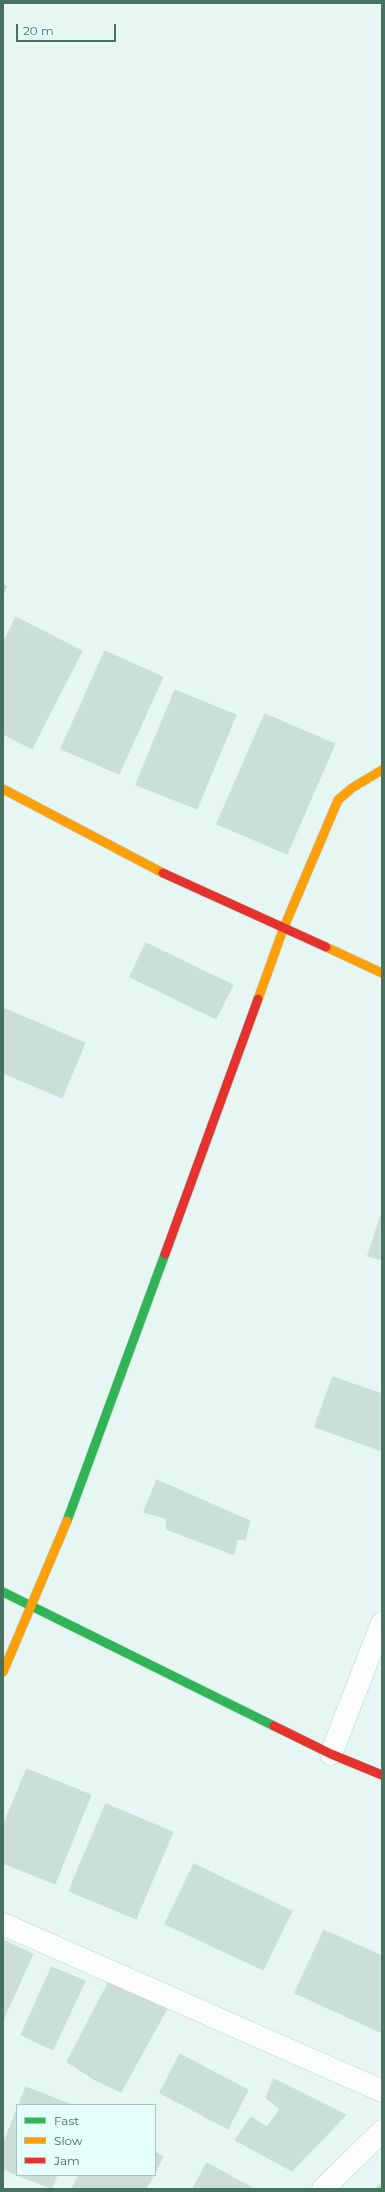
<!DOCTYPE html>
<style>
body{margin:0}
#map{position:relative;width:385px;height:2192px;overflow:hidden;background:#e5f6f3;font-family:Montserrat,sans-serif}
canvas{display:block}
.frame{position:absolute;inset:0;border:4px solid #47725f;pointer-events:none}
.legend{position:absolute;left:16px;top:2104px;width:140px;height:72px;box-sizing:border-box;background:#e5fffa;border:1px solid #a6c7bc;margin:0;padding:5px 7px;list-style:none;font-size:12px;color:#47725f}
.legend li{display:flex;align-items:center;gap:8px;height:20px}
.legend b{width:20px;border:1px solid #a6c7bc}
.scale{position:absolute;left:16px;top:24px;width:100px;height:18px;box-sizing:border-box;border:2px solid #47725f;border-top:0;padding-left:5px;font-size:12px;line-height:14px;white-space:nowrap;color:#47725f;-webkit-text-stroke:3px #e5fffa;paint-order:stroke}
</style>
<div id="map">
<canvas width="385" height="2192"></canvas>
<div class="frame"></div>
<ul class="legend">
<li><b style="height:5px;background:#30b455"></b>Fast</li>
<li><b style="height:5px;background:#ff9f0a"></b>Slow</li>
<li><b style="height:5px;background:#e5322d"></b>Jam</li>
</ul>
<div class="scale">20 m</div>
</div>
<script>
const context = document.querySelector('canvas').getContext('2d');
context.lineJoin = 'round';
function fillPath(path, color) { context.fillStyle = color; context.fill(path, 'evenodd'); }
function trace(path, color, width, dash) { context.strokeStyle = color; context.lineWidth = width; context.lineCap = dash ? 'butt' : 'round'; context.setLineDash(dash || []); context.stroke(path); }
const building = new Path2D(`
 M 3,585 L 7,586 L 3,595 Z
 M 16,617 L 82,651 L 32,749 L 3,734 L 3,643 Z
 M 105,651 L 163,677 L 119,774 L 61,749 Z
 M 175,690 L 236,715 L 197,809 L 136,785 Z
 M 265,714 L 335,744 L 287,854 L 217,824 Z
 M 146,943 L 233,985 L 216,1019 L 130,977 Z
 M 3,1008 L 85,1043 L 62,1098 L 3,1073 Z
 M 382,1212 L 382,1260 L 368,1256 Z
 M 333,1377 L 382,1394 L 382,1451 L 315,1427 Z
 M 157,1480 L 250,1521 L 245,1540 L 237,1539 L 234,1555 L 166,1529 L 167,1519 L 144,1512 Z
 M 27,1769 L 91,1795 L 55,1884 L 3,1863 L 3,1826 Z
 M 106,1804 L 173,1832 L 136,1919 L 69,1891 Z
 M 194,1864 L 292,1911 L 263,1970 L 165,1924 Z
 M 324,1930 L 382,1956 L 382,2033 L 295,1993 Z
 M 3,1940 L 33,1954 L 3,2020 Z
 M 52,1967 L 85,1981 L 53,2050 L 21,2035 Z
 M 109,1982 L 169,2005 L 121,2092 L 95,2080 L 67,2062 Z
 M 180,2054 L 248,2090 L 228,2129 L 160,2093 Z
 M 274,2079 L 346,2115 L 292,2171 L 235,2140 L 251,2117 L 267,2127 L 280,2109 L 266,2098 Z
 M 26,2087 L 72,2105 L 19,2105 Z
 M 17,2109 L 17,2175 L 3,2169 L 3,2145 Z
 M 155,2152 L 163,2157 L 155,2173 Z
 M 207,2163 L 254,2189 L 193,2189 Z
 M 17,2175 L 57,2175 L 52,2188 Z
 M 79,2175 L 154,2175 L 146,2189 L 72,2189 Z
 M 382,2183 L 382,2189 L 375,2189 Z`);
fillPath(building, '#cbdfd8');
trace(building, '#c8ded7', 1);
const street = new Path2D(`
 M 331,1754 L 382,1623
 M 3,1924 L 382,2091
 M 323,2189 L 382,2131`);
const fast = new Path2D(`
 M 67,1521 L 165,1254
 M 3,1592 L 274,1726`);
const slow = new Path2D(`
 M 3,789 L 163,873
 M 326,947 L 382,973
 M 258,999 L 284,927 L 338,800 L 352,788 L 382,770
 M 3,1672 L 67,1521`);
const jam = new Path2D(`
 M 163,873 L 326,947
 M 165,1254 L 258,999
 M 274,1726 L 331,1754 L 382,1775`);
trace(street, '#c1d4ce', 23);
trace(fast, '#bfd3cc', 10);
trace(slow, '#bfd3cc', 10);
trace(jam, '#bfd3cc', 10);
trace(street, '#fbfefd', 22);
trace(fast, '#30b455', 9);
trace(slow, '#ff9f0a', 9);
trace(jam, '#e5322d', 9);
</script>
